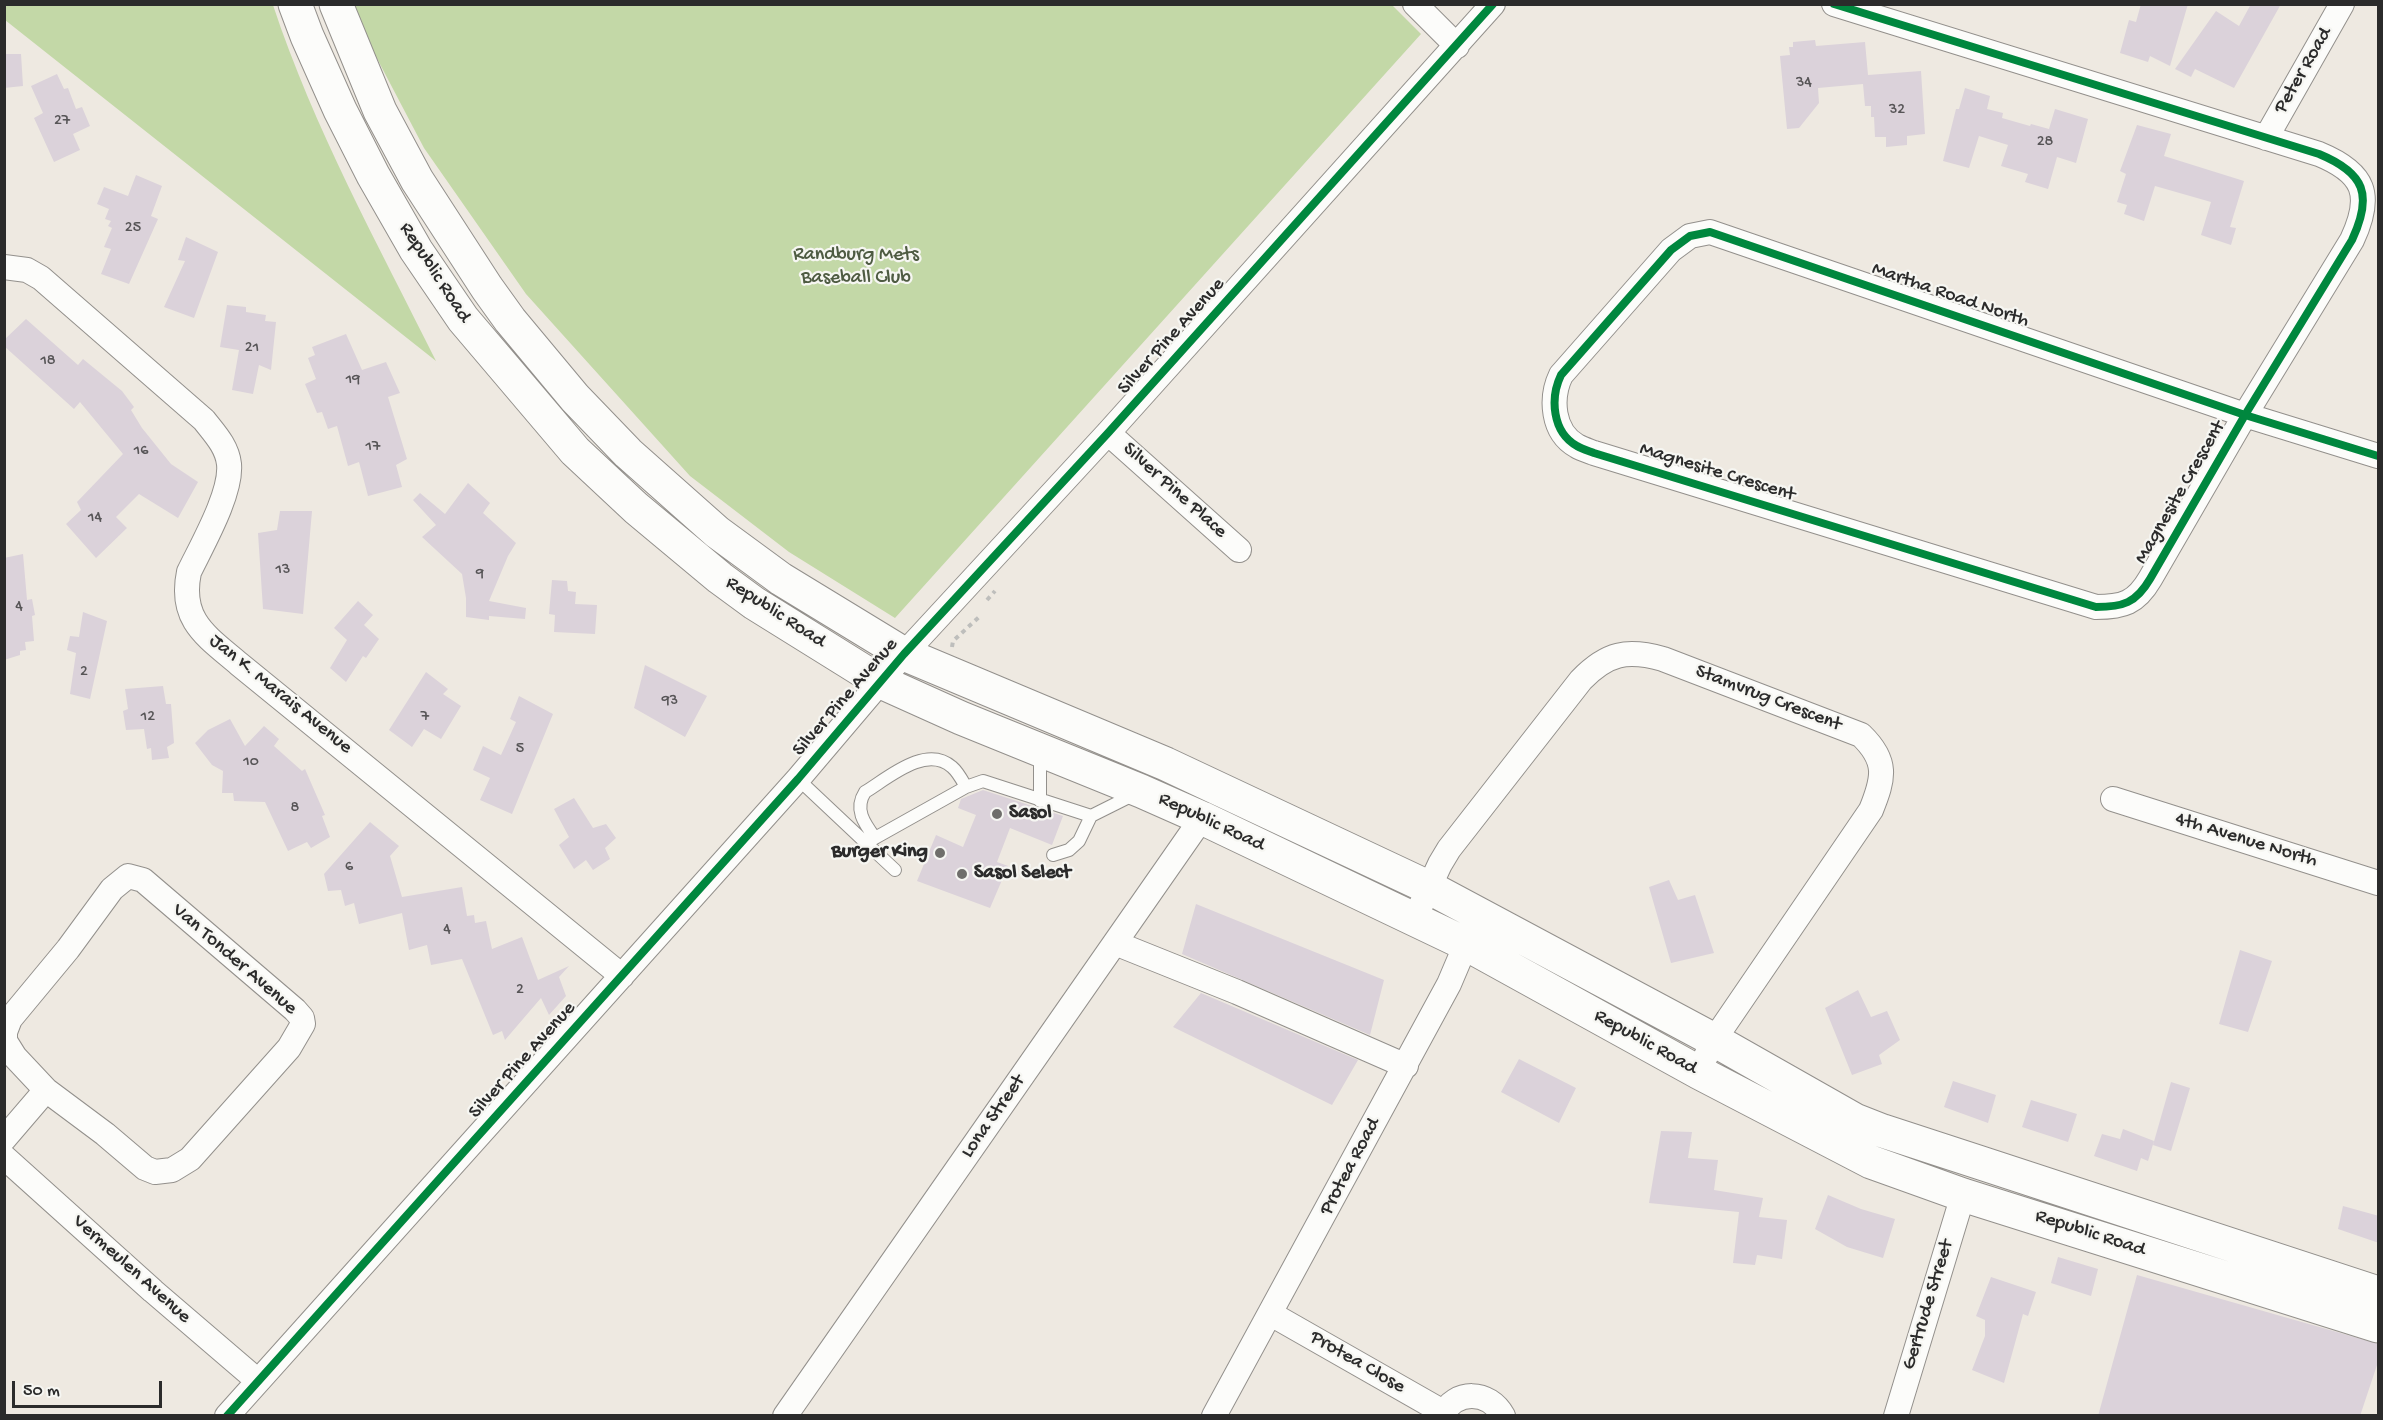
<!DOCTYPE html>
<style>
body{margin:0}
#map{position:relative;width:2383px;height:1420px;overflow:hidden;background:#eee9e1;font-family:"Gochi Hand",sans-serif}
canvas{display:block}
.frame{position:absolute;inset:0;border:6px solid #2b2b2b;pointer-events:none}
.scale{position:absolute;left:12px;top:1381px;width:150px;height:27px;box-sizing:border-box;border:3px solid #2b2b2b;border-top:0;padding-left:8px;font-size:18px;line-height:21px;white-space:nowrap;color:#2b2b2b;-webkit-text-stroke:4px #f6f6f2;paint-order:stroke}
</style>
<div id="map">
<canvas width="2383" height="1420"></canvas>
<div class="frame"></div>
<div class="scale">50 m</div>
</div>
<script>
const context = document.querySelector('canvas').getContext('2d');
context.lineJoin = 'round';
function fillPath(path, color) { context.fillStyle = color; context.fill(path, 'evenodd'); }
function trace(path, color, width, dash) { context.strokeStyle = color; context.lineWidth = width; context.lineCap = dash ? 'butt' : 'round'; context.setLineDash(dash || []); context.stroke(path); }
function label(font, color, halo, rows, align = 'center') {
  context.font = font + ' "Gochi Hand",sans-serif'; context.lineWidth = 4.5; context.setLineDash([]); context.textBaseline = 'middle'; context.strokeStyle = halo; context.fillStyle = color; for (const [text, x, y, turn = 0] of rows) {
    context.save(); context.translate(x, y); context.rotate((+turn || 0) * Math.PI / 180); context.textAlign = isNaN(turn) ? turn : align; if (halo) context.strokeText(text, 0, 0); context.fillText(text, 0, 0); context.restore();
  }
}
fillPath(new Path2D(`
 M 1391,4 L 1421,34 L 895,618 L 789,552 L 690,476 L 526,294 L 424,148 L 360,26 L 353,5 Z
 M 4,5 L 273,5 C 314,129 378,244 436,361 L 5,20 Z`), '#c3d8a7');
fillPath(new Path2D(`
 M 2141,4 L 2188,4 L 2170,66 L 2150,56 L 2148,62 L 2120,53 L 2129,20 L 2136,22 Z
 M 2251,4 L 2281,4 L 2234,88 L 2195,69 L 2191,77 L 2175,69 L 2216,11 L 2239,26 Z
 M 1815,40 L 1816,46 L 1865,42 L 1868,75 L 1921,71 L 1925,134 L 1907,136 L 1907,145 L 1886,147 L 1886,137 L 1875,137 L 1874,117 L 1871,117 L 1871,106 L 1865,106 L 1863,84 L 1818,88 L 1819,103 L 1799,128 L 1787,129 L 1780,56 L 1790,55 L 1789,47 L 1793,47 L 1793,42 Z
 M 4,54 L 21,54 L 23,86 L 4,88 Z
 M 57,74 L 64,89 L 68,88 L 76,109 L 82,107 L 90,126 L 73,134 L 80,150 L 54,162 L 34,118 L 43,113 L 31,86 Z
 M 1965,88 L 1990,96 L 1987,109 L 2003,113 L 2002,118 L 2030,126 L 2031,124 L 2049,129 L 2055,109 L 2088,119 L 2076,163 L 2057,157 L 2048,189 L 2025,182 L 2028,174 L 2001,166 L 2008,145 L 1979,136 L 1969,168 L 1943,161 L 1956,109 L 1959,109 Z
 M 2137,125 L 2171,134 L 2164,156 L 2244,181 L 2230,227 L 2236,228 L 2231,245 L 2201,235 L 2211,202 L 2155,186 L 2144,221 L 2124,214 L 2127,205 L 2117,202 L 2126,174 L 2120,171 Z
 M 136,175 L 162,186 L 151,216 L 158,219 L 129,284 L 101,274 L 111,249 L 104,247 L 112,228 L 108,226 L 111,221 L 105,219 L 109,209 L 97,204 L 104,187 L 128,196 Z
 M 186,237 L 218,252 L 194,318 L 164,307 L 185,261 L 178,260 Z
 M 227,305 L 246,307 L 246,312 L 266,315 L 265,321 L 276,322 L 271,370 L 259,365 L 253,394 L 232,390 L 239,350 L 220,347 Z
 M 26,319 L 78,365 L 83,359 L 122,391 L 134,407 L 131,410 L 142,428 L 171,464 L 198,482 L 178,518 L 139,494 L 116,517 L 127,528 L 96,558 L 66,524 L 81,510 L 77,502 L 123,454 L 80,402 L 74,409 L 4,346 L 4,340 Z
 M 346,334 L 362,370 L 386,362 L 400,393 L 388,397 L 407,459 L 396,465 L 402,487 L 368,496 L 359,462 L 348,466 L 337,426 L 328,429 L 322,412 L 317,413 L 305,384 L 316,379 L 308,358 L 315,355 L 312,347 Z
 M 468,483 L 490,503 L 483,513 L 516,543 L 508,556 L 489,601 L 526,608 L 525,619 L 489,616 L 489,620 L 466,617 L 466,598 L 462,574 L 422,537 L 436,525 L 413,500 L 420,493 L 445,514 Z
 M 280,511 L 312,511 L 303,614 L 263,609 L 258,533 L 277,530 Z
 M 23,554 L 27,600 L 32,599 L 35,615 L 32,616 L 34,641 L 25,642 L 26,650 L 20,651 L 20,655 L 4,660 L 4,558 Z
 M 552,580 L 567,581 L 568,591 L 576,592 L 575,604 L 597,605 L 595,634 L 554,632 L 555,615 L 549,614 Z
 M 358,601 L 373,615 L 364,625 L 379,639 L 366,658 L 363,656 L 346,682 L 330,668 L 347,640 L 334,628 Z
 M 83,612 L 107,621 L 90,699 L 70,694 L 76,653 L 67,650 L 70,636 L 79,637 Z
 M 645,665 L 707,696 L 685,737 L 634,708 Z
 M 426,672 L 448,689 L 443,694 L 461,706 L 441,739 L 424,729 L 412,747 L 389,730 Z
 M 163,686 L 166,704 L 171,704 L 174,743 L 167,747 L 169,758 L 152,760 L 151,748 L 147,749 L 144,729 L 126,730 L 123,711 L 128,709 L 125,689 Z
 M 519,696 L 553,714 L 512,814 L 480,800 L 490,778 L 473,770 L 483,746 L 501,755 L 516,722 L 510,719 Z
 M 230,719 L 245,746 L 264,726 L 279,739 L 274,746 L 302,771 L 305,769 L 325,815 L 322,816 L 330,837 L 311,848 L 307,842 L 288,851 L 265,802 L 234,801 L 233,793 L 222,793 L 223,771 L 212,765 L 195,743 L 208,730 Z
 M 983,790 L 1063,816 L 1052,845 L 1010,828 L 997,862 L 1008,866 L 990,908 L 917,881 L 936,835 L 963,847 L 976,815 L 958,808 L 961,799 Z
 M 574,798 L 593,828 L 606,824 L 616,838 L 605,848 L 610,859 L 593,870 L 586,860 L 574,869 L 559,845 L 569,837 L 554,809 Z
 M 370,822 L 399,846 L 390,856 L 402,897 L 462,887 L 467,916 L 474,915 L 475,923 L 486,921 L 492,949 L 522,937 L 538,980 L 569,966 L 559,977 L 566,996 L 549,1015 L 541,998 L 505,1040 L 502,1031 L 493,1035 L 462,959 L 431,965 L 427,945 L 409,950 L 402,913 L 359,924 L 354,903 L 345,906 L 341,890 L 328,891 L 324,874 Z
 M 1669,880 L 1678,900 L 1695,895 L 1714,953 L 1671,963 L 1649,887 Z
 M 1196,904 L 1384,980 L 1370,1035 L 1182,954 Z
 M 2240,950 L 2272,961 L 2248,1032 L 2219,1024 Z
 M 1858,990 L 1871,1017 L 1887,1011 L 1900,1040 L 1879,1055 L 1882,1064 L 1852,1075 L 1825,1008 Z
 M 1201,993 L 1358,1060 L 1332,1105 L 1173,1027 Z
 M 1519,1059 L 1576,1088 L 1559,1123 L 1501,1092 Z
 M 1953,1081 L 1996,1095 L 1988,1123 L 1944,1107 Z
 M 2171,1082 L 2190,1088 L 2171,1151 L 2153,1145 Z
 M 2031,1100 L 2077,1114 L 2068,1142 L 2022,1127 Z
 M 2123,1129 L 2154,1141 L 2148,1161 L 2141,1158 L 2137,1171 L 2094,1156 L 2102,1134 L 2120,1139 Z
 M 1661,1131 L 1692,1132 L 1688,1158 L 1718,1160 L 1714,1190 L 1763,1198 L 1759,1217 L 1787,1220 L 1782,1259 L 1757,1255 L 1755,1265 L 1733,1263 L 1739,1212 L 1649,1203 Z
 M 1828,1195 L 1861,1209 L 1895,1219 L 1883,1258 L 1847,1247 L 1815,1229 Z
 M 2343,1206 L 2379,1216 L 2379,1243 L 2338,1229 Z
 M 2058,1257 L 2098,1269 L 2091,1296 L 2051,1283 Z
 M 2137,1275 L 2379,1344 L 2379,1359 L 2360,1416 L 2098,1416 Z
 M 1991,1277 L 2036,1292 L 2028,1316 L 2023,1314 L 2004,1383 L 1972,1370 L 1985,1336 L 1985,1320 L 1976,1316 Z`), '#dbd2da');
const lane = new Path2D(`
 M 798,779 L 866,843 L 966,787 L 983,781 L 1091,816
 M 1040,801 L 1040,754
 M 875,838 C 864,823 854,809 865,792 C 888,778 926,744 952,767 C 958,772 962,780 966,787
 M 866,843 L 895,870
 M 1053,855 L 1069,850 L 1079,841 L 1091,816 L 1135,794`);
const street = new Path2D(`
 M 1415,4 L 1457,46
 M 1834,4 L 2319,154 C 2365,173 2373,195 2352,240 L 2245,415 L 2150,579 C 2136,603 2123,607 2096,607 L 1594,453 C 1589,451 1582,449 1577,446 C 1552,432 1550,398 1561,375 L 1671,250 L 1690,236 L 1710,232 L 2245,415 L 2378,456
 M 2266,138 L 2342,4
 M 4,267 L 27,270 L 41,278 L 204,420 C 214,433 227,446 229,464 C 232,493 202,545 189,572 C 179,620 206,636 239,664 L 622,976
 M 1108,433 L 1239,550
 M 2113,799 L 2378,883
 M 128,876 L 143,880 L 295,1010 L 302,1018 L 303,1024 L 289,1048 L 190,1159 L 172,1170 L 155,1172 L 145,1168 L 105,1134 L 46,1090 L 15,1057 L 5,1041 L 5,1032 L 10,1019 L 68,949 L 112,889 Z
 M 1414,920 L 1440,864 L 1449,849 L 1581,680 C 1607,653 1627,649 1663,659 L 1861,735 C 1888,761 1884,778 1871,810 L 1714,1040 L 1698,1072
 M 1115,943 L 1237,992 L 1406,1066
 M 4,1139 L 46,1090
 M 4,1157 L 153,1291 L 258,1381
 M 1271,1314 L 1443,1412
 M 227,1416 L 798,779 L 904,654 L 1108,433 L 1493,4
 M 785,1416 L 1202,818
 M 1214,1416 L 1449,984 L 1466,944 L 1473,931
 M 1442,1416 C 1455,1389 1489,1390 1503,1416
 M 1896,1416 L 1963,1195`);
const secondary = new Path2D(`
 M 295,4 L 307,36 L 340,110 L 373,175 L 416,250 L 463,319 L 575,451 L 636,508 L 720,578 L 754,603 L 881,682 L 961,718 L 1141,791 L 1202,818 L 1466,944 L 1698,1072 L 1871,1162 L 1963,1195 L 2378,1326
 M 336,4 L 380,111 L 417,180 L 487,288 L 510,320 L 575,398 L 628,453 L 717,532 L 781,579 L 904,654 L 1166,764 L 1430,888 L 1714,1040 L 1855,1120 L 1883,1131 L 1981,1163 L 2378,1293`);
trace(lane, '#93908c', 14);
trace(street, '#93908c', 26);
trace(secondary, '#93908c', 35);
trace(new Path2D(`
 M 987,600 L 995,591
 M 952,647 L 953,641 L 979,617`), '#bebebc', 4, [4.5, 4.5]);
trace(lane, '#fcfcfa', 12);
trace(street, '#fcfcfa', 24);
trace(secondary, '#fcfcfa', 33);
trace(new Path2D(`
 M 1834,4 L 2319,154 C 2365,173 2373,195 2352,240 L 2245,415 L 2150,579 C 2136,603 2123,607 2096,607 L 1594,453 C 1589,451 1582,449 1577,446 C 1552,432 1550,398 1561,375 L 1671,250 L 1690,236 L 1710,232 L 2245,415 L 2378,456
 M 227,1416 L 798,779 L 904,654 L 1108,433 L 1493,4`), '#00873e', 8);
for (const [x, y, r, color] of [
 [997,814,6,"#6f6e6b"],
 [940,853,6,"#6f6e6b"],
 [962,874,6,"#6f6e6b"]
]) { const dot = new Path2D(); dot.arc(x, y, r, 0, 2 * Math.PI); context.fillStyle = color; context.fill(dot); trace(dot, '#f6f6f2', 2); }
label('16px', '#575557', null, [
 ["34",1804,84],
 ["32",1897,111],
 ["27",62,122],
 ["28",2045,143],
 ["25",133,229],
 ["21",252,349],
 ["18",48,362],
 ["19",353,381],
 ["17",373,448],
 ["16",141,452],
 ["14",95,519],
 ["13",283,571],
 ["9",480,575],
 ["4",19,608],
 ["2",84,673],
 ["93",670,702],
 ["12",148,718],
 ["7",425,718],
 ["5",520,750],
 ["10",251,763],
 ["8",295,809],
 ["6",349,868],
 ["4",447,931],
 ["2",520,991]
]);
label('20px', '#2b2b2b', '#f6f6f2', [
 ["Peter Road",2304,71,-60],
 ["Republic Road",434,273,57],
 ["Martha Road North",1950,296,19],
 ["Silver Pine Avenue",1172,337,-48],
 ["Magnesite Crescent",1717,473,17],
 ["Silver Pine Place",1174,491,42],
 ["Magnesite Crescent",2181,493,-60],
 ["Republic Road",775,613,33],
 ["Jan K. Marais Avenue",280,695,39],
 ["Silver Pine Avenue",846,698,-49],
 ["Stamvrug Crescent",1768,699,21],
 ["Republic Road",1211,823,25],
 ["4th Avenue North",2246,841,17],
 ["Van Tonder Avenue",234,960,41],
 ["Republic Road",1645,1043,29],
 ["Silver Pine Avenue",523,1061,-48],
 ["Lona Street",994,1117,-55],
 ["Protea Road",1351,1167,-62],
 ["Republic Road",2090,1234,18],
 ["Vermeulen Avenue",131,1270,42],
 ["Gertrude Street",1929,1305,-73],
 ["Protea Close",1357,1363,30]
]);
label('20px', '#4e5b42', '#f6f6f2', [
 ["Randburg Mets",856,256],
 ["Baseball Club",856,279]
]);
label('bold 20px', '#2b2b2b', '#f6f6f2', [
 ["Sasol",1009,814],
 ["Burger King",928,853,"right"],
 ["Sasol Select",974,874]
], 'left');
</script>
